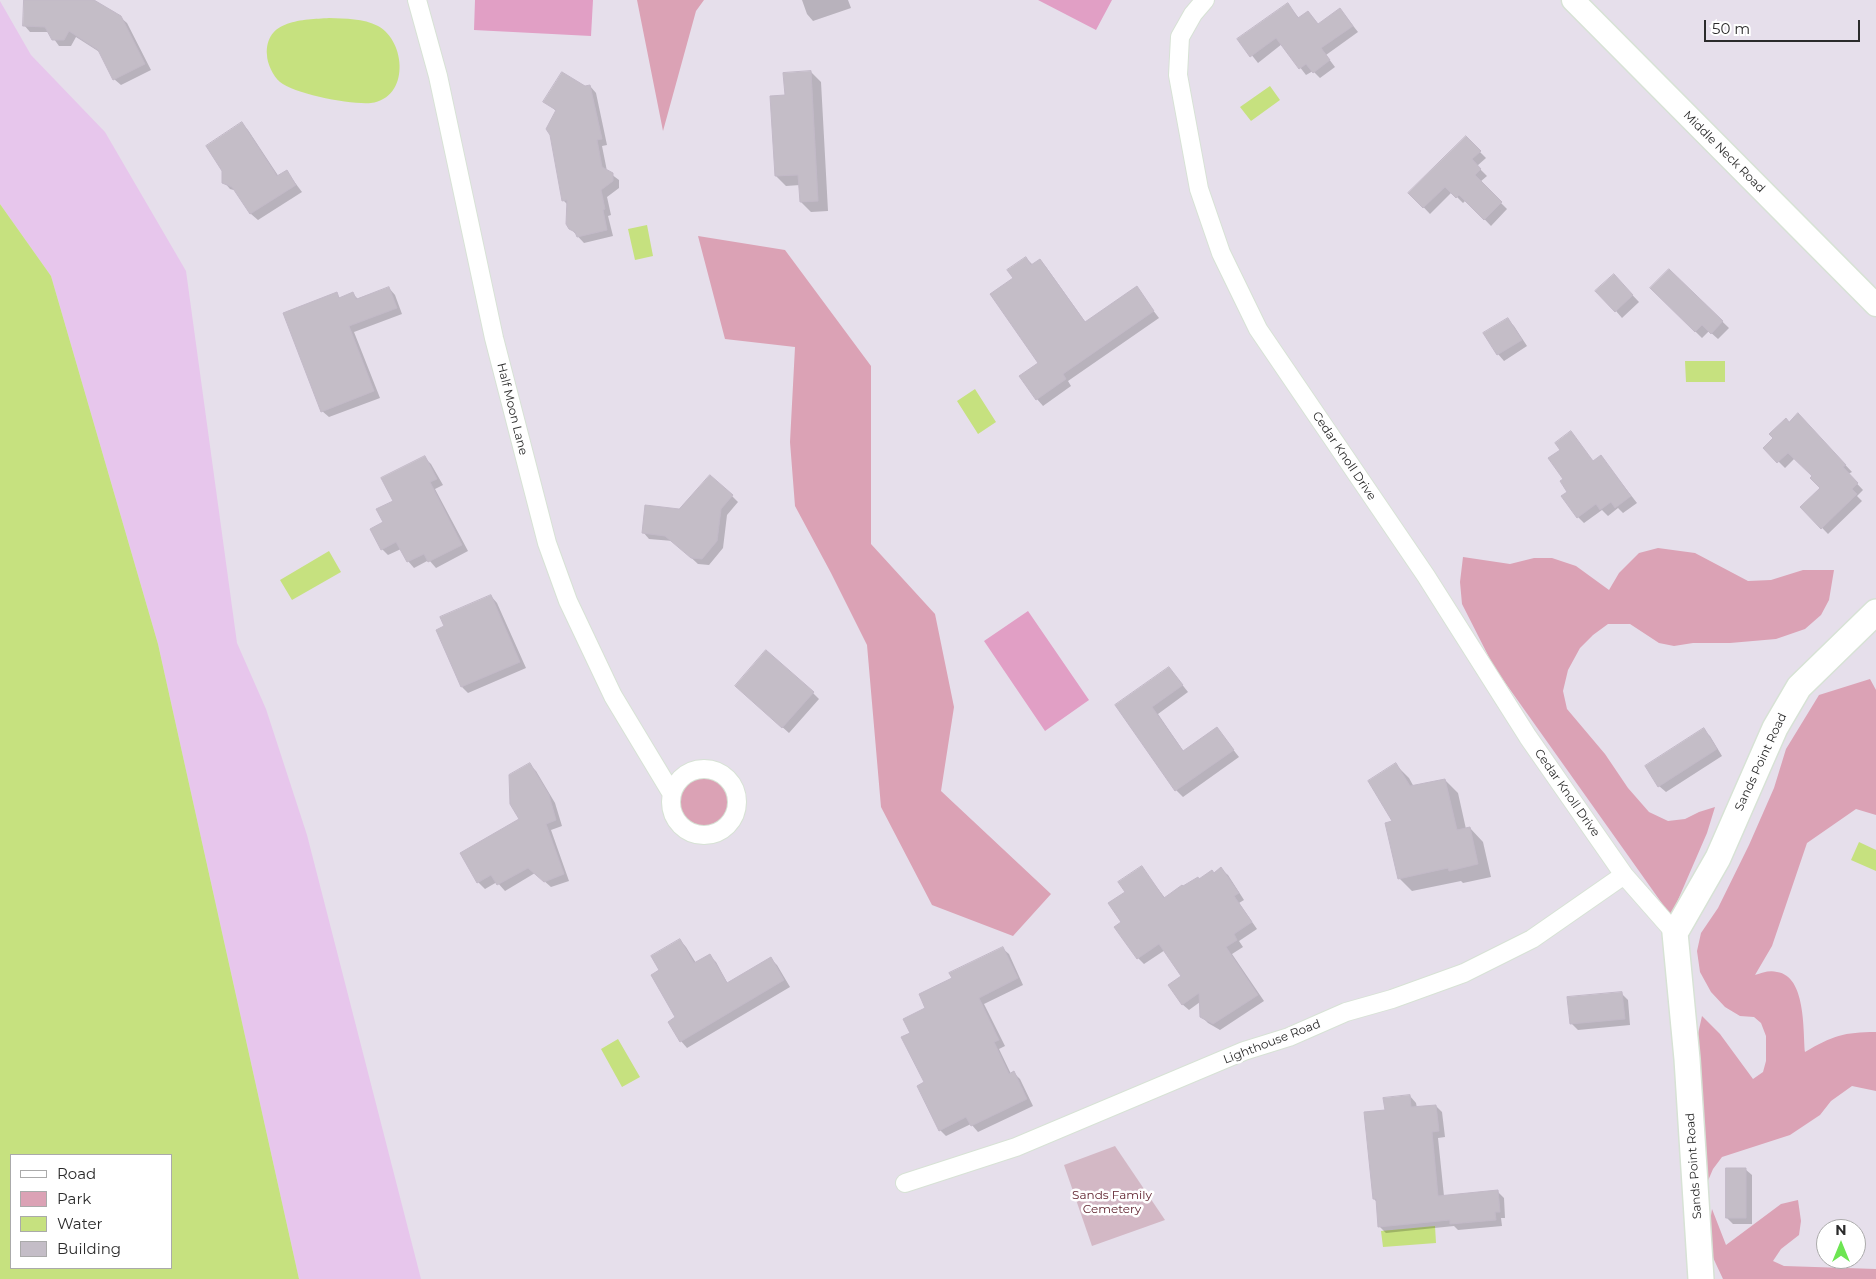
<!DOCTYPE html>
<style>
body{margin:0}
#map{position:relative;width:1876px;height:1279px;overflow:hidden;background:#e6dfeb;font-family:Montserrat,sans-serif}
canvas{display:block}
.legend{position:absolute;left:10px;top:1154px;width:162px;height:115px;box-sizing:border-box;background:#fff;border:1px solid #aaa;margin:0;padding:6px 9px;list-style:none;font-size:15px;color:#2b2b2b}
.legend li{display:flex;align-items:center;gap:10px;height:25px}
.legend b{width:25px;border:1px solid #aaa}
.north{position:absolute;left:1816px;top:1219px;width:50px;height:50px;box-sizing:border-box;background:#fff;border:1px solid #aaa;border-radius:50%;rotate:0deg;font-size:14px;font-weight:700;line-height:20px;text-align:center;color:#2b2b2b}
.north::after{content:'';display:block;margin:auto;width:18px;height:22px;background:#6de553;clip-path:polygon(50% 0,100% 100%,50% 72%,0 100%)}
.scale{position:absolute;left:1704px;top:20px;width:156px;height:22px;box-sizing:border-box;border:2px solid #2b2b2b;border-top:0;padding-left:6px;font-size:15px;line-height:18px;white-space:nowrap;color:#2b2b2b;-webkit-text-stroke:4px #fff;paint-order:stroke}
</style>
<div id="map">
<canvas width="1876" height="1279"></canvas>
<ul class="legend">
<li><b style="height:6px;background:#fff"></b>Road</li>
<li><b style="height:14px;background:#dba2b5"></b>Park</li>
<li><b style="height:14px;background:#c6e17f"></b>Water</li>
<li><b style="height:14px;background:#c4bdc7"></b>Building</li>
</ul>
<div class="north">N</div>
<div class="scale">50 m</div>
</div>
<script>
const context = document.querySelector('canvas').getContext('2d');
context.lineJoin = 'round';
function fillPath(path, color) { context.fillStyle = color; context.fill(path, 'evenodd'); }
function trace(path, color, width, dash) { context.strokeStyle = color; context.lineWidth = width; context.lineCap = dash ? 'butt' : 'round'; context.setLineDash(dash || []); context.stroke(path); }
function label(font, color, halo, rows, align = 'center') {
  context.font = font + ' Montserrat,sans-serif'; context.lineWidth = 5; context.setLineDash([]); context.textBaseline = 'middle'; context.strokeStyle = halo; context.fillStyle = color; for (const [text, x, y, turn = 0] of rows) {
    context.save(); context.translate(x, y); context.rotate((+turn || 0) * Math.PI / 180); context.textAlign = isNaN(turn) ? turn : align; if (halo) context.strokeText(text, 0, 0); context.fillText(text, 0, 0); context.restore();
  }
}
fillPath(new Path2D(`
 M 637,0 L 704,0 L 696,11 L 663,131 Z
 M 698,236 L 785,250 L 871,366 L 871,544 L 935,614 L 954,707 L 941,791 L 1051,894 L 1013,936 L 932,905 L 881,807 L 867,645 L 831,573 L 795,506 L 790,442 L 795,347 L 725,339 Z
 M 1658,548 L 1695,553 L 1748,581 L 1771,580 L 1803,570 L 1834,570 L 1829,600 L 1821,615 L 1805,629 L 1776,639 L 1730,643 L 1693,643 L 1674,646 L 1659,643 L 1630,624 L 1608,624 L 1593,635 L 1580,648 L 1568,670 L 1563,691 L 1567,709 L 1605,754 L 1628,788 L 1649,812 L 1668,821 L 1685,819 L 1699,812 L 1715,807 L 1707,833 L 1671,916 L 1494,667 L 1462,604 L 1460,582 L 1463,557 L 1510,564 L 1534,558 L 1552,558 L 1576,566 L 1609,590 L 1619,573 L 1639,553 Z
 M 1870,679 L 1876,690 L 1876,815 L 1856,809 L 1807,843 L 1772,946 L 1755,975 C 1762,973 1769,970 1777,972 C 1806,976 1803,1030 1805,1052 C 1832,1036 1844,1032 1876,1032 L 1876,1091 L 1852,1086 L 1831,1101 L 1820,1115 L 1790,1135 L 1722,1157 L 1713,1169 L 1707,1183 L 1698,1058 L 1698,1034 L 1702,1016 L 1720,1034 L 1753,1079 L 1763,1072 L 1766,1061 L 1766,1036 L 1761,1023 L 1754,1017 L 1740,1016 L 1725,1007 L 1711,992 L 1700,972 L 1697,951 L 1701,933 L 1718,908 L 1749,845 L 1774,788 L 1786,749 L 1819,695 Z
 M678 802a26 26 0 1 1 52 0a26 26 0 1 1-52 0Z
 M 1798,1200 L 1801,1221 L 1799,1235 L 1781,1249 L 1773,1261 L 1784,1266 L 1876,1269 L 1876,1279 L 1723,1279 L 1709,1249 L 1709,1229 L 1712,1209 L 1726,1245 L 1781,1204 Z`), '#dba2b5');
fillPath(new Path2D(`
 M 0,1 L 31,55 L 105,132 L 186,271 L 237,643 L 266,709 L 307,835 L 421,1279 L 299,1279 L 158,644 L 51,276 L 0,204 Z`), '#e7c6ec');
fillPath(new Path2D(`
 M 1115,1146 L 1165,1220 L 1092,1246 L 1064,1165 Z`), '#d3b8c5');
fillPath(new Path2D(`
 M 475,0 L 593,0 L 591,36 L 474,30 Z
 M 1038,0 L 1112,0 L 1096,30 Z
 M 1028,611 L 1089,700 L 1045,731 L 984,641 Z`), '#e19fc5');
fillPath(new Path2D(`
 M 329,18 C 346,19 363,18 378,26 C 406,41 410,98 371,103 C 352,105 294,94 280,82 C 273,76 267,63 267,55 C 265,19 303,20 329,18 Z
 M 1270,86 L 1280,100 L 1251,121 L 1240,107 Z
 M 0,204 L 51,276 L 158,644 L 299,1279 L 0,1279 ZM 11,1155 L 171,1155 L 171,1268 L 11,1268 Z
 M 647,225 L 653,256 L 635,260 L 628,229 Z
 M 1685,361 L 1725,361 L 1725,382 L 1686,382 Z
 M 975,389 L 996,422 L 978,434 L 957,401 Z
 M 329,551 L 341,572 L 292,600 L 280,580 Z
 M 1859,842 L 1876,850 L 1876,871 L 1851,860 Z
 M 618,1039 L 640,1077 L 622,1087 L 601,1049 Z
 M 1435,1226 L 1436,1243 L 1383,1247 L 1381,1231 Z`), '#c6e17f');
fillPath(new Path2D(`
 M 25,0 L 92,0 L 120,17 L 127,23 L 151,70 L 121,85 L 114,79 L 101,53 L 76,37 L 71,46 L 59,46 L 49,32 L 30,32 L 24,25 Z
 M 802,0 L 848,0 L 851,8 L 813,21 L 807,14 Z
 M 1288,5 L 1299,18 L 1308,12 L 1319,25 L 1340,9 L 1358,32 L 1326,55 L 1335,67 L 1320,78 L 1313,71 L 1306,75 L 1282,44 L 1258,63 L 1239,39 Z
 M 811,72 L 821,82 L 828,211 L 811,212 L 801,202 L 800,185 L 786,186 L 776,176 L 786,96 Z
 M 590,86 L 596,93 L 607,145 L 602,146 L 607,171 L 619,180 L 619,188 L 607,197 L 611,215 L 608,216 L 613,236 L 584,243 L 570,228 L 568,205 L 563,200 L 556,111 L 545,101 Z
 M 242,124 L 248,130 L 279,177 L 287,172 L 302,192 L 258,220 L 251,214 L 237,191 L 230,189 L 224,182 L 223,171 Z
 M 1466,138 L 1486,158 L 1477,166 L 1487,176 L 1480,182 L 1507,209 L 1491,226 L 1466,200 L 1463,203 L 1452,192 L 1430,214 L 1410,193 Z
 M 1026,258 L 1033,265 L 1040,260 L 1046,267 L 1086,323 L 1136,288 L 1159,318 L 1068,381 L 1071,386 L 1043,406 L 1037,399 L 1040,363 L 1014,278 Z
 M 1669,270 L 1729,328 L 1718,339 L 1709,331 L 1702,338 L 1651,288 Z
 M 1620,282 L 1639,302 L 1622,318 L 1616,311 Z
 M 389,288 L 395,295 L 402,314 L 354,332 L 380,398 L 329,417 L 322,411 L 336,294 L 341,299 L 353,294 L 359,300 Z
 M 1508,320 L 1514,326 L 1527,346 L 1504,361 L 1498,354 Z
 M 1804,421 L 1852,472 L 1848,474 L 1863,490 L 1857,496 L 1862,501 L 1828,534 L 1802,507 L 1822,488 L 1813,476 L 1795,458 L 1785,468 L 1765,448 L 1789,423 Z
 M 1601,457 L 1637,503 L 1623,513 L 1618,508 L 1608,516 L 1602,510 L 1584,523 L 1578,517 L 1569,492 L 1594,462 Z
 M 425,458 L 431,464 L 443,485 L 435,489 L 468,551 L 436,568 L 429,560 L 414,568 L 408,561 L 401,549 L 388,555 L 382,549 L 385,523 L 394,501 Z
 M 732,496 L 738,502 L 727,515 L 723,548 L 709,565 L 698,564 L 673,541 L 649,539 L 643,532 L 680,510 Z
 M 491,596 L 497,603 L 526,668 L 468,693 L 462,687 L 446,627 Z
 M 1169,668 L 1188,692 L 1158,714 L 1184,752 L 1217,729 L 1239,757 L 1183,797 L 1176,790 L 1116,706 Z
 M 743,692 L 813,693 L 819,699 L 789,733 Z
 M 1703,730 L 1710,736 L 1722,756 L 1666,792 L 1659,786 L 1647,766 Z
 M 530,765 L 536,771 L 555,803 L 562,826 L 551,830 L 569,881 L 551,887 L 535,873 L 505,891 L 497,882 L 485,889 L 478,882 L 521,820 Z
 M 1396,765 L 1409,778 L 1414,787 L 1445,780 L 1458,793 L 1466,829 L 1470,828 L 1483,842 L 1491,877 L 1463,883 L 1461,881 L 1412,891 L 1399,878 L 1394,822 Z
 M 1142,868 L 1165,898 L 1221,869 L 1228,875 L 1244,900 L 1239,903 L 1257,929 L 1239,941 L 1243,947 L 1232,954 L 1264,1001 L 1220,1030 L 1208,1023 L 1201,1016 L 1200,1002 L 1189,1010 L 1182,1004 L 1182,976 L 1165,950 L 1144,964 L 1138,958 L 1123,922 L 1127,892 Z
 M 680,940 L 686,947 L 696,963 L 709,955 L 716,962 L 728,984 L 771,959 L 777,965 L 790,987 L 687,1048 L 681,1041 L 677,1018 L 661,970 Z
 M 1002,948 L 1009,954 L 1023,985 L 984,1004 L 1005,1046 L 999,1049 L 1011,1074 L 1014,1073 L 1020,1079 L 1033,1106 L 978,1132 L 971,1124 L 946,1136 L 940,1130 L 912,1034 L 927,1009 L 953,979 Z
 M 1622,994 L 1628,1000 L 1630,1025 L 1578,1030 L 1571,1023 Z
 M 1410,1096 L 1416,1103 L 1417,1108 L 1436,1106 L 1442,1112 L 1445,1137 L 1438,1138 L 1444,1196 L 1497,1191 L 1504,1198 L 1505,1218 L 1501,1218 L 1502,1226 L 1458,1230 L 1454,1226 L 1386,1233 L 1379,1226 L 1377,1202 L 1374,1199 L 1386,1111 Z
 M 1745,1169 L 1752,1175 L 1752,1224 L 1733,1224 L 1727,1218 Z`), '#0003');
const building = new Path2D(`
 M 24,0 L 94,0 L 121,16 L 145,64 L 113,80 L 98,50 L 69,31 L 64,40 L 52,40 L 45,27 L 23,26 Z
 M 1288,3 L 1298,18 L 1308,11 L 1318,24 L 1340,8 L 1353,26 L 1321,48 L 1330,60 L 1313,73 L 1306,64 L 1299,69 L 1276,38 L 1250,57 L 1237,39 Z
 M 811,71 L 818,201 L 800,202 L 798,175 L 775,176 L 770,96 L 785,95 L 783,73 Z
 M 562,72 L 585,86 L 590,85 L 602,139 L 597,140 L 602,167 L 613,173 L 613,181 L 601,190 L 605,209 L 603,210 L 607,230 L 577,237 L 575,232 L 569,229 L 566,224 L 567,200 L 562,201 L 550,135 L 546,129 L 556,110 L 543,102 Z
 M 242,122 L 277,176 L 287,170 L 296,185 L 250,214 L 232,187 L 222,183 L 222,171 L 206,146 Z
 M 1466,136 L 1481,151 L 1472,159 L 1481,169 L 1475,175 L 1502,202 L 1484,220 L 1459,195 L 1456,198 L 1445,187 L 1423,208 L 1408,193 Z
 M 1026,257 L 1031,265 L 1040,259 L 1085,322 L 1137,286 L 1154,311 L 1063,374 L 1066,379 L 1036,400 L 1019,376 L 1038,363 L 990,294 L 1013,278 L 1007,270 Z
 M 1669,269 L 1723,321 L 1711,334 L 1702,325 L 1695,332 L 1650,288 Z
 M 1614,274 L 1633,295 L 1615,312 L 1595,291 Z
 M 389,287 L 397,308 L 349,326 L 374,391 L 321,412 L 283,313 L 337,292 L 339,298 L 353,292 L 356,299 Z
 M 1508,318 L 1522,340 L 1497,355 L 1483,333 Z
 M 1798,413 L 1846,465 L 1843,467 L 1858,483 L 1852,489 L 1857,494 L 1821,529 L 1800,507 L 1820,488 L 1810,478 L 1812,476 L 1788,453 L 1777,463 L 1763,448 L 1773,438 L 1769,434 L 1786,418 L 1789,422 Z
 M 1571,431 L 1593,461 L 1601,455 L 1631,496 L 1615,508 L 1611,502 L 1600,510 L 1596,504 L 1577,518 L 1561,496 L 1567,492 L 1560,481 L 1563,479 L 1548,458 L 1560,450 L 1555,443 Z
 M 425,456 L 437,479 L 430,482 L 462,545 L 428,562 L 424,554 L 407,562 L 396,542 L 381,550 L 370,529 L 383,522 L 376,509 L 393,501 L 381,478 Z
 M 710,475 L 733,495 L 721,509 L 717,541 L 702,559 L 691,558 L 665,536 L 642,533 L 645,505 L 679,509 Z
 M 491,595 L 520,662 L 461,687 L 436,630 L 444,626 L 440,617 Z
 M 766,650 L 814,692 L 782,728 L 735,686 Z
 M 1169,667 L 1183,685 L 1152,707 L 1183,751 L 1217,727 L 1234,750 L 1175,791 L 1115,705 Z
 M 1704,728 L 1717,749 L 1658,787 L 1645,766 Z
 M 530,763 L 549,795 L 556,820 L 546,824 L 564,874 L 544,882 L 528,868 L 497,885 L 491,875 L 477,883 L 460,853 L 519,819 L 510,804 L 509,775 Z
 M 1396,763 L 1410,786 L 1445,779 L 1457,830 L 1470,827 L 1478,864 L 1449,871 L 1448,868 L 1398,879 L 1385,823 L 1392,821 L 1368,781 Z
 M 1142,866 L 1164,898 L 1182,885 L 1183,886 L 1198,877 L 1199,879 L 1212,870 L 1214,873 L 1221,867 L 1239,893 L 1234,896 L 1252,922 L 1234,934 L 1237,940 L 1226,947 L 1258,995 L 1213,1024 L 1200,1017 L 1199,993 L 1182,1005 L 1168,985 L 1181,976 L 1159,944 L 1137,959 L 1114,927 L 1121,922 L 1108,903 L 1125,892 L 1118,882 Z
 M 680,939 L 694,963 L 710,954 L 727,983 L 771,957 L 784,980 L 680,1042 L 668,1022 L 675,1017 L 651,975 L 659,970 L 651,956 Z
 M 1003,947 L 1018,978 L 979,998 L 999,1040 L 994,1042 L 1009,1074 L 1014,1071 L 1027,1099 L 971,1126 L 966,1117 L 939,1131 L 917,1086 L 924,1082 L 901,1037 L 910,1033 L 903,1019 L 925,1008 L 919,994 L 952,978 L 949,973 Z
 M 1622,992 L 1625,1019 L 1570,1024 L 1567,997 Z
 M 1410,1095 L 1411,1107 L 1436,1105 L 1439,1131 L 1432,1132 L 1438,1196 L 1498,1190 L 1500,1212 L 1495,1212 L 1496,1220 L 1450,1224 L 1450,1220 L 1378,1227 L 1376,1199 L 1373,1199 L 1364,1112 L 1385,1110 L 1383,1098 Z
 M 1726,1168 L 1746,1168 L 1746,1218 L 1726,1218 Z`);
fillPath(building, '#c4bdc7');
trace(building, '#c2b9c7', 1);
const minor = new Path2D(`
 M 417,0 L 438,76 L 494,338 L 547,543 L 568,601 L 613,696 L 672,794
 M 1205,0 L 1193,14 L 1180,37 L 1178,75 L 1199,189 L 1221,253 L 1258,329 L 1426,576 L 1528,737 L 1624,875 L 1675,933
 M671 802a33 33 0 1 1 66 0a33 33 0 1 1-66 0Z
 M 905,1183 L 1016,1147 L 1244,1051 L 1289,1037 L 1346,1012 L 1392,999 L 1464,973 L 1532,939 L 1624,875`);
const tertiary = new Path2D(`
 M 1573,0 L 1876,305`);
const secondary = new Path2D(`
 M 1701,1279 L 1687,1059 L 1675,933 L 1718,858 L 1775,728 L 1799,687 L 1876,612`);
trace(minor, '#d7e2d5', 20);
trace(tertiary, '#d7e2d5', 25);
trace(secondary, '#d7e2d5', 28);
trace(minor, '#fff', 18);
trace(tertiary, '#fff', 22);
trace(secondary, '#fff', 25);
label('12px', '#2b2b2b', '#fff', [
 ["Middle Neck Road",1724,152,45],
 ["Half Moon Lane",512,409,76],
 ["Cedar Knoll Drive",1344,456,56],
 ["Sands Point Road",1761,762,-65],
 ["Cedar Knoll Drive",1567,793,55],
 ["Lighthouse Road",1272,1042,-21],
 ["Sands Point Road",1694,1166,-94]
]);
label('12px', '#60232f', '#fff', [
 ["Sands Family",1112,1195],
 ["Cemetery",1112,1209]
]);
</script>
